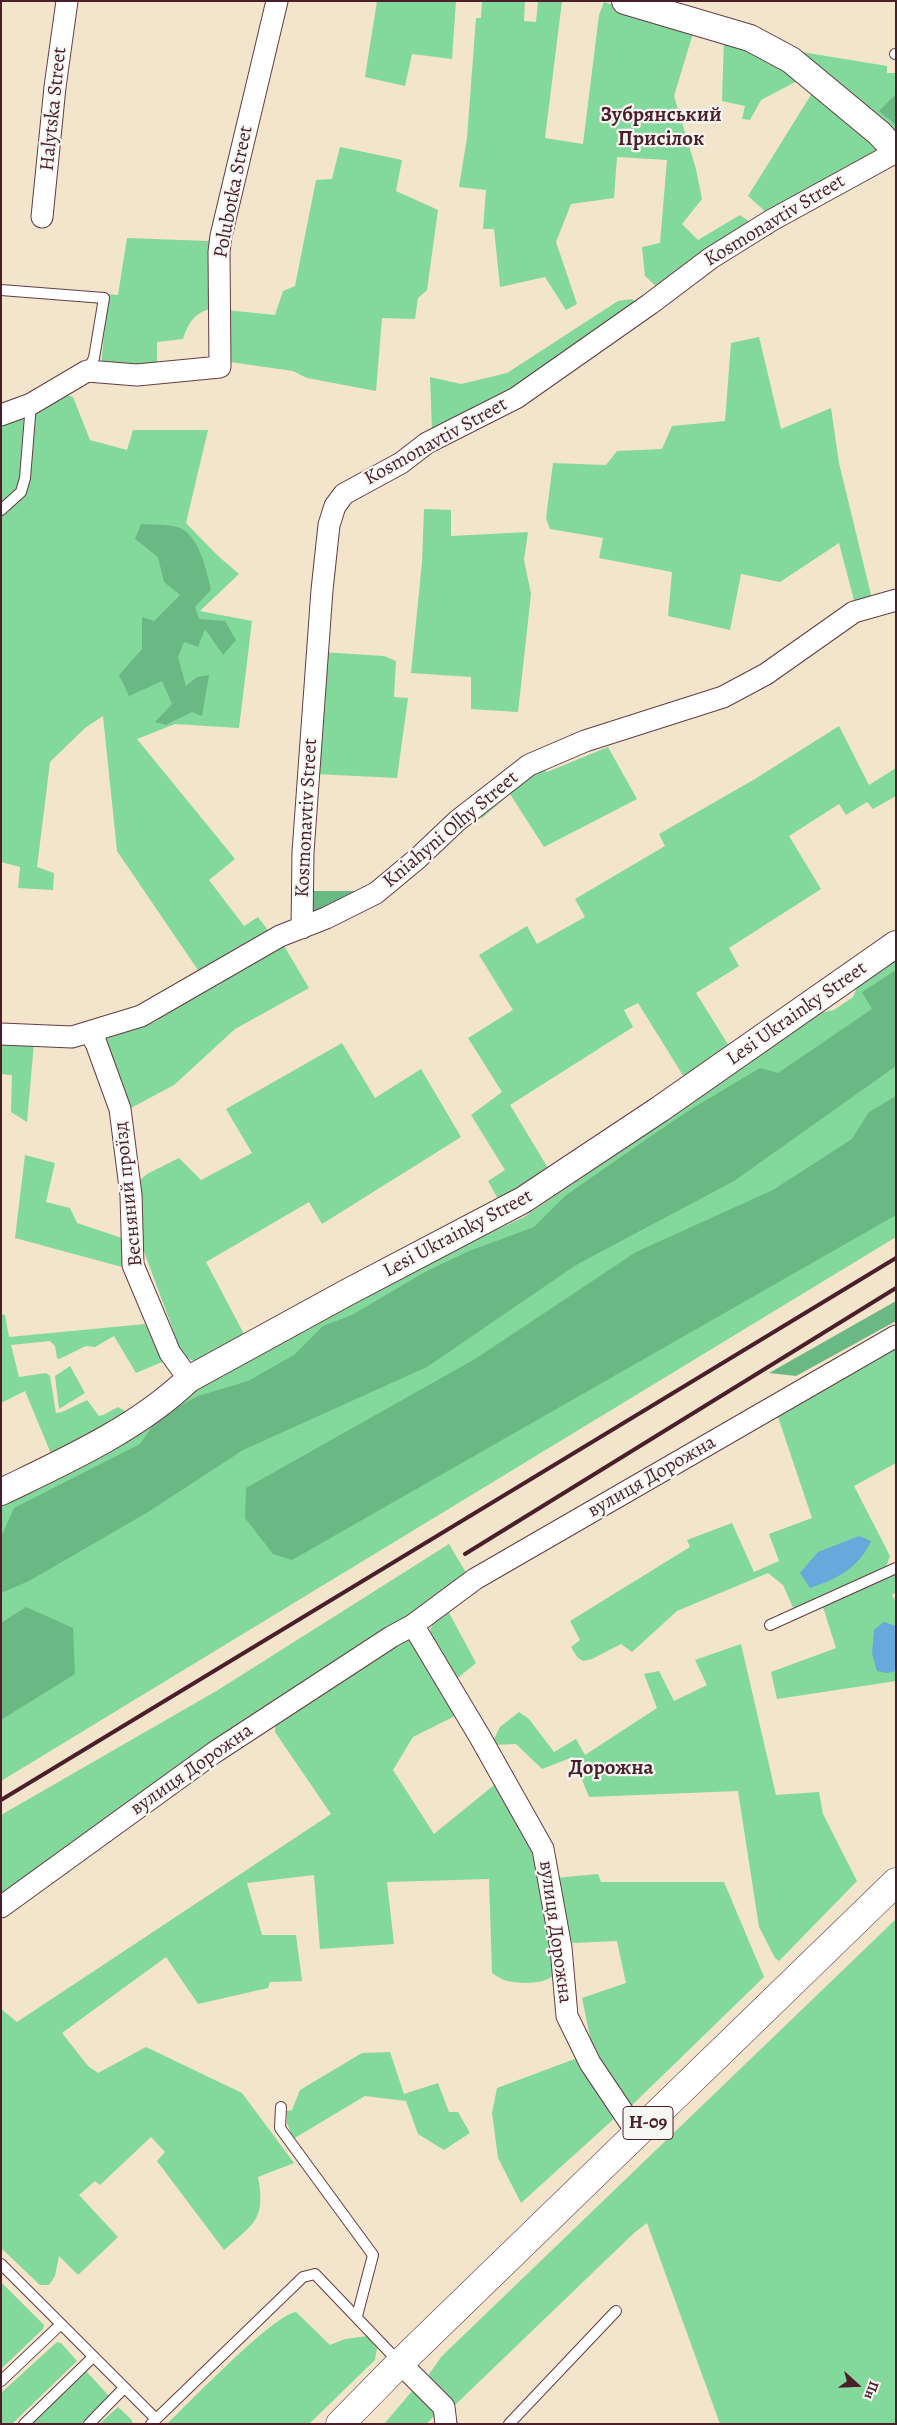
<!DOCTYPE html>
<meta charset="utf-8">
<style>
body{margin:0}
#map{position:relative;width:897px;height:2425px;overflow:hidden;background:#f3e4cc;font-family:Alegreya,serif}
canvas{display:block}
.frame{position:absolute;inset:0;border:2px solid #4a1f2b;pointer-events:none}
.north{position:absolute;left:832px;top:2360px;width:50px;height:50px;-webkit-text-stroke:4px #f6f6f2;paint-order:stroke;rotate:110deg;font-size:14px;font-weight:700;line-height:20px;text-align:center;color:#4a1f2b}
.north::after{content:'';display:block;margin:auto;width:18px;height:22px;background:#4a1f2b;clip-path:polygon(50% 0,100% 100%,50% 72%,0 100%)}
</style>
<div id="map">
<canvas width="897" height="2425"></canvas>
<div class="frame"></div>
<div class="north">Пн</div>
</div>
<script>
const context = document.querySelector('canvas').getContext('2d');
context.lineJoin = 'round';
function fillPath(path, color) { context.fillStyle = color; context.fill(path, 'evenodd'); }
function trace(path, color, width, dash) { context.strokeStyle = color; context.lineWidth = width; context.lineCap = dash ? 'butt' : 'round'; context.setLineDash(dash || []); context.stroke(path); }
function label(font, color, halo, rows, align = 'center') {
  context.font = font + ' Alegreya,serif'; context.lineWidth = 4.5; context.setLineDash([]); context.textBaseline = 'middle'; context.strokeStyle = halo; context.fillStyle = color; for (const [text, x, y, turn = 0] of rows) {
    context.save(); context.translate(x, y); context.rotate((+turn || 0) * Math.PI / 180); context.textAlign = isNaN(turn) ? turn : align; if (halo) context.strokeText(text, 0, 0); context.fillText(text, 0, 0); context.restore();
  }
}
fillPath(new Path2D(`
 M 377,1 L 456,1 L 452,59 L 412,54 L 405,86 L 365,77 Z
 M 482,1 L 525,1 L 524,21 L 536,22 L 538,1 L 562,1 L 545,138 L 583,144 L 599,15 L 604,2 L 694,30 L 674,96 L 696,169 L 702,199 L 682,224 L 698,240 L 740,215 L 753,224 L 658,288 L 645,276 L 642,247 L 660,243 L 667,160 L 617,157 L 614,198 L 571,204 L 556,242 L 577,304 L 566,310 L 545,277 L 500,287 L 494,229 L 483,229 L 486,190 L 459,187 L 467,138 L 476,18 L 481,18 Z
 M 724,40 L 760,54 L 801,79 L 761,100 L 750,120 L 742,119 L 745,106 L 722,101 Z
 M 802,52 L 887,66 L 887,73 L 896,73 L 896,135 L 799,55 Z
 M 814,90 L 880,148 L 876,153 L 768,214 L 748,196 Z
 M 340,147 L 402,160 L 396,191 L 438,210 L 427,290 L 418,298 L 415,319 L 382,318 L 376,391 L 307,378 L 293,371 L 230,362 L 226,310 L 275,315 L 283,291 L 295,286 L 316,180 L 332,179 Z
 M 214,237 L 215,308 C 196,311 189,321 183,339 L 157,342 L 157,369 L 101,366 L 108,294 L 118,295 L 127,238 L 208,241 Z
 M 632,299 L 640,305 L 534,377 L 432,430 L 430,377 L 461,384 L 507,373 L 618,301 Z
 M 759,337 L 781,429 L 831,408 L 839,463 L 872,599 L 855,604 L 839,543 L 780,582 L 741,574 L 730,630 L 668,616 L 672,572 L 599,558 L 603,538 L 550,529 L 546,518 L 553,463 L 606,465 L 617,451 L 662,449 L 672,426 L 725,421 L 731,343 Z
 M 66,395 L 73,397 L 90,440 L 127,450 L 133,430 L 208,430 L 186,523 L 217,555 L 239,574 L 200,611 L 252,621 L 239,728 L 175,724 L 137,739 L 235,859 L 209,880 L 244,926 L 258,917 L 270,933 L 200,973 L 117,851 L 103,716 L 85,728 L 50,762 L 37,867 L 54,873 L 53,890 L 18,888 L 20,867 L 1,862 L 1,424 Z
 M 424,509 L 451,510 L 451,536 L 528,532 L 524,560 L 531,594 L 518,712 L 471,709 L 471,677 L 411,673 L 422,562 Z
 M 322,652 L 384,656 L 396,661 L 394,697 L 408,698 L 397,778 L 315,774 Z
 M 839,726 L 869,785 L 896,768 L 896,796 L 873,809 L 867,802 L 846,815 L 839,804 L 789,836 L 821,889 L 729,948 L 739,966 L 696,993 L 729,1046 L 684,1077 L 638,1003 L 624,1010 L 633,1027 L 510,1105 L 548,1168 L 592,1139 L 518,1194 L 511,1191 L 498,1199 L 488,1181 L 505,1170 L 471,1115 L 502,1092 L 468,1038 L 513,1010 L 479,955 L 527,926 L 537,944 L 585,917 L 575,899 L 665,846 L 659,834 L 755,779 Z
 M 608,747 L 637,799 L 544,847 L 510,794 L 481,819 L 480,814 L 510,788 L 543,770 L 547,772 Z
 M 284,946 L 309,988 L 235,1029 L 174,1085 L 129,1109 L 105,1039 L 144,1025 L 146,1026 L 158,1020 L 159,1015 L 213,985 L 217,986 L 230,976 Z
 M 896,955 L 896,1237 L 1,1781 L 1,1504 L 200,1386 L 460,1247 L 524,1217 L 691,1104 L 708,1088 L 819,1013 L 834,1010 L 853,997 L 858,985 Z
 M 1,1042 L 34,1043 L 27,1122 L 11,1112 L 12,1075 L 1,1074 Z
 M 342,1043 L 375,1098 L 421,1069 L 461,1137 L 322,1224 L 309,1202 L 206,1262 L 245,1336 L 198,1361 L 191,1360 L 182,1354 L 142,1246 L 137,1183 L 147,1174 L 179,1158 L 201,1180 L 252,1153 L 226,1109 Z
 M 25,1155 L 55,1163 L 46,1202 L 70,1208 L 77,1223 L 122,1238 L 122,1267 L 15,1238 Z
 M 1,1314 L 5,1315 L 9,1337 L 145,1324 L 162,1362 L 136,1373 L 114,1336 L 95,1347 L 86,1346 L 59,1359 L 57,1358 L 55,1346 L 50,1341 L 11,1345 L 19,1377 L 46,1373 L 50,1376 L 56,1413 L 62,1412 L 87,1400 L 99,1416 L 103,1415 L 118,1407 L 130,1414 L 52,1456 L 25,1391 L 1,1403 Z
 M 896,1344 L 896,1463 L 854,1486 L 890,1556 L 886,1567 L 795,1612 L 783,1585 L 768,1573 L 677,1611 L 632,1652 L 621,1644 L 592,1659 L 583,1661 L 577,1657 L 571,1647 L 580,1640 L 570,1621 L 690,1547 L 687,1540 L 732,1523 L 754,1572 L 779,1561 L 769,1534 L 812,1518 L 778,1417 L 854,1367 Z
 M 70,1366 L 85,1393 L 59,1409 L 55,1376 Z
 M 449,1544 L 468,1576 L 1,1900 L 1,1815 L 218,1690 Z
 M 896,1574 L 896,1592 L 892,1595 L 896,1602 L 896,1681 L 777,1699 L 771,1672 L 836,1648 L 823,1607 Z
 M 447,1609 L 476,1663 L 453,1682 L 429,1636 L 433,1621 Z
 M 394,1640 L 410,1640 L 457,1715 L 413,1737 L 393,1770 L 434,1834 L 499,1781 L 531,1839 L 556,1972 C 549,1985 521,1984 507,1981 C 502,1980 497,1976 492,1973 L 489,1879 L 387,1882 L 394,1944 L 320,1949 L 314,1875 L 247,1883 L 262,1935 L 296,1935 L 302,1981 L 270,1982 L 268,1988 L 198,2004 L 166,1957 L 62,2033 L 88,2066 L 98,2073 L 146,2047 L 242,2093 L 294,2163 L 258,2177 C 266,2220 254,2223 224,2250 L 157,2161 L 165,2152 L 151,2137 L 100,2185 L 95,2181 L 79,2195 L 118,2237 L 78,2275 L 59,2256 L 55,2276 L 49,2285 L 40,2285 L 1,2248 L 1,2009 L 17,2022 L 331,1814 L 275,1732 L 276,1717 Z
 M 741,1644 L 776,1795 L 819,1792 L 823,1814 L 857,1881 L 779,1961 L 775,1958 L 759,1927 L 738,1791 L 589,1797 L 573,1757 L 542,1769 L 516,1744 L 491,1745 L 500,1727 L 519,1712 L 529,1719 L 554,1752 L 576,1739 L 585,1755 L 657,1708 L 644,1674 L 659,1671 L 674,1701 L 707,1685 L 695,1660 Z
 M 598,1874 L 601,1882 L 724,1882 L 764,1977 L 626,2111 L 592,2047 L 582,1998 L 626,1983 L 617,1941 L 572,1943 L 555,1878 Z
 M 896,1919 L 896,2424 L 720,2424 L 647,2223 L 634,2233 L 454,2406 L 458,2424 L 449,2424 L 428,2380 L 429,2374 L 442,2356 Z
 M 390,2052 L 404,2094 L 438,2083 L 449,2112 L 458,2112 L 470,2133 L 444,2150 L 418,2134 L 406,2101 L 365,2096 L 293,2139 L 287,2123 L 287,2111 L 292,2110 L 300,2090 L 362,2053 Z
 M 580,2057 L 616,2117 L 521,2203 L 498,2158 L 492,2113 L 497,2088 Z
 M 1,2282 L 44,2325 L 43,2329 L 1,2369 Z
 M 296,2312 L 330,2345 L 345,2339 L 367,2336 L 377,2348 L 375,2360 L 309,2424 L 167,2424 C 189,2403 273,2315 296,2312 Z
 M 57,2342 L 61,2343 L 77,2361 L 12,2424 L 1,2424 L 1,2393 Z
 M 86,2371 L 109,2396 L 84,2423 L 31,2424 Z
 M 413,2390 L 439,2412 L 426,2424 L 384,2424 Z
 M 118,2407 L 131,2419 L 133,2424 L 99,2424 Z`), '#83d89c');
fillPath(new Path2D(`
 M 896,94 L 896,125 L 879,111 Z
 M 141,524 C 153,525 166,524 177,527 C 198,532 207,571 211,590 L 195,607 L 199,619 L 225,621 L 236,640 L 223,655 L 205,629 L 198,647 L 184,642 L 178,657 L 186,686 L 197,677 L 209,675 L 202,716 L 192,712 L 166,725 L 155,722 L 172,704 L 162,681 L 129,696 L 119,675 L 142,649 L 142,617 L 154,621 L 180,595 L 164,582 L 158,557 L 135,539 Z
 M 307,891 L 365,891 L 309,918 Z
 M 896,970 L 896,1066 L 734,1181 L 576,1265 L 427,1367 L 243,1450 L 148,1512 L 29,1581 L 1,1593 L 1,1537 L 14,1508 L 140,1444 L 158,1418 L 198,1396 L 248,1381 L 294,1355 L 323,1326 L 352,1315 L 425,1272 L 469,1251 L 534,1227 L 565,1196 L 638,1145 L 688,1111 L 760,1068 L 778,1073 L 872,1009 L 862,992 Z
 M 896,1096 L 896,1215 L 292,1560 L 273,1554 L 245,1518 L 246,1488 L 475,1359 L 636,1252 L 773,1190 L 852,1139 L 869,1112 Z
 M 896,1301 L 896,1321 L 796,1376 L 769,1373 Z
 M 26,1607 L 73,1628 L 75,1674 L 1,1720 L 1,1623 Z`), '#6ab884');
fillPath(new Path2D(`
 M 859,1536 L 871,1541 C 859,1568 837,1579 810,1588 L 800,1573 L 818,1552 Z
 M 884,1622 L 896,1626 L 896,1671 L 887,1673 L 877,1671 L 872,1654 L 874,1630 Z`), '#68a8db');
const service = new Path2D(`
 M 895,54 L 896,54
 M 1,290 L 104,298 L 94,358 L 87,371
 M 1,510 L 21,492 L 25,478 L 31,404
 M 770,1625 L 896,1568
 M 281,2107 L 280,2128 L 373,2255 L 357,2316
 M 1,2264 L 156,2419
 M 1,2381 L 61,2324
 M 24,2424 L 93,2357
 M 89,2424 L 124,2388
 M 151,2424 L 303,2277 L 315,2274 L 399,2362
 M 509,2424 L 616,2311`);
const minor = new Path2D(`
 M 42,217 L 55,87 L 67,1
 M 1,415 L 31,404 L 87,371 L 137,375 L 220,367 L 219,252 L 221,236 L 277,1
 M 302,928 L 303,852 L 322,590 L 329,525 L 335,506 L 344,494 L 401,463 L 427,443 L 516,398 L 650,304 L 711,258 L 772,220 L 896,152
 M 89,1032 L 96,1043 L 120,1109 L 131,1195 L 133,1265 L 170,1353 L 189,1379
 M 1,1034 L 72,1037 L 141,1016 L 280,936 L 326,918 L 376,893 L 418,858 L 457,821 L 529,765 L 585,741 L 723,697 L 766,674 L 854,612 L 896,600
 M 413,1625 L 480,1737 L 543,1849 L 561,1948 L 567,2016 L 590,2063 L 637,2133
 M 1,1907 L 215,1752 L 391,1637 L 413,1625 L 475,1579 L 896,1336
 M 400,2363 L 444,2407 L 446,2424`);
const tertiary = new Path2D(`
 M 625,1 L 750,38 L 791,60 L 879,133 L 896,151
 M 1,1492 C 65,1461 137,1429 189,1379 L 346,1293 L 523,1200 L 660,1109 L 896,944`);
const primary = new Path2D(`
 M 340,2424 L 400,2363 L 896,1882`);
trace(service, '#633d43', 12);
trace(minor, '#633d43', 23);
trace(tertiary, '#633d43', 28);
trace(primary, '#633d43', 29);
trace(service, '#fff', 10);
trace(minor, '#fff', 21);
trace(tertiary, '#fff', 26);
trace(primary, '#fff', 28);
trace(new Path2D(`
 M 465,1554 L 896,1288
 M 1,1800 L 896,1258`), '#4a1f2b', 4);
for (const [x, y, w] of [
 [648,2123,50]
]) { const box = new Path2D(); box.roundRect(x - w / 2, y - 16.5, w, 33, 4); context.fillStyle = '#f6f6f2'; context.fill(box); trace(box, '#4a1f2b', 1); }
label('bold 19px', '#4a1f2b', null, [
 ["Н-09",648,2123]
]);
label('20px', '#4a1f2b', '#f6f6f2', [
 ["Halytska Street",54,109,-84],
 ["Polubotka Street",234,192,-79],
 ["Kosmonavtiv Street",775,221,-31],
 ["Kosmonavtiv Street",436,442,-29],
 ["Kosmonavtiv Street",307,818,-87],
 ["Kniahyni Olhy Street",451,830,-40],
 ["Lesi Ukrainky Street",797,1014,-35],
 ["Весняний проїзд",129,1194,-96],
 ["Lesi Ukrainky Street",458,1234,-28],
 ["вулиця Дорожна",652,1477,-30],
 ["вулиця Дорожна",192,1770,-35],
 ["вулиця Дорожна",555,1932,82]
]);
label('bold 21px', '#4a1f2b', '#f6f6f2', [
 ["Зубрянський",661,116],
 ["Присілок",661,140],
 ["Дорожна",611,1769]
]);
</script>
